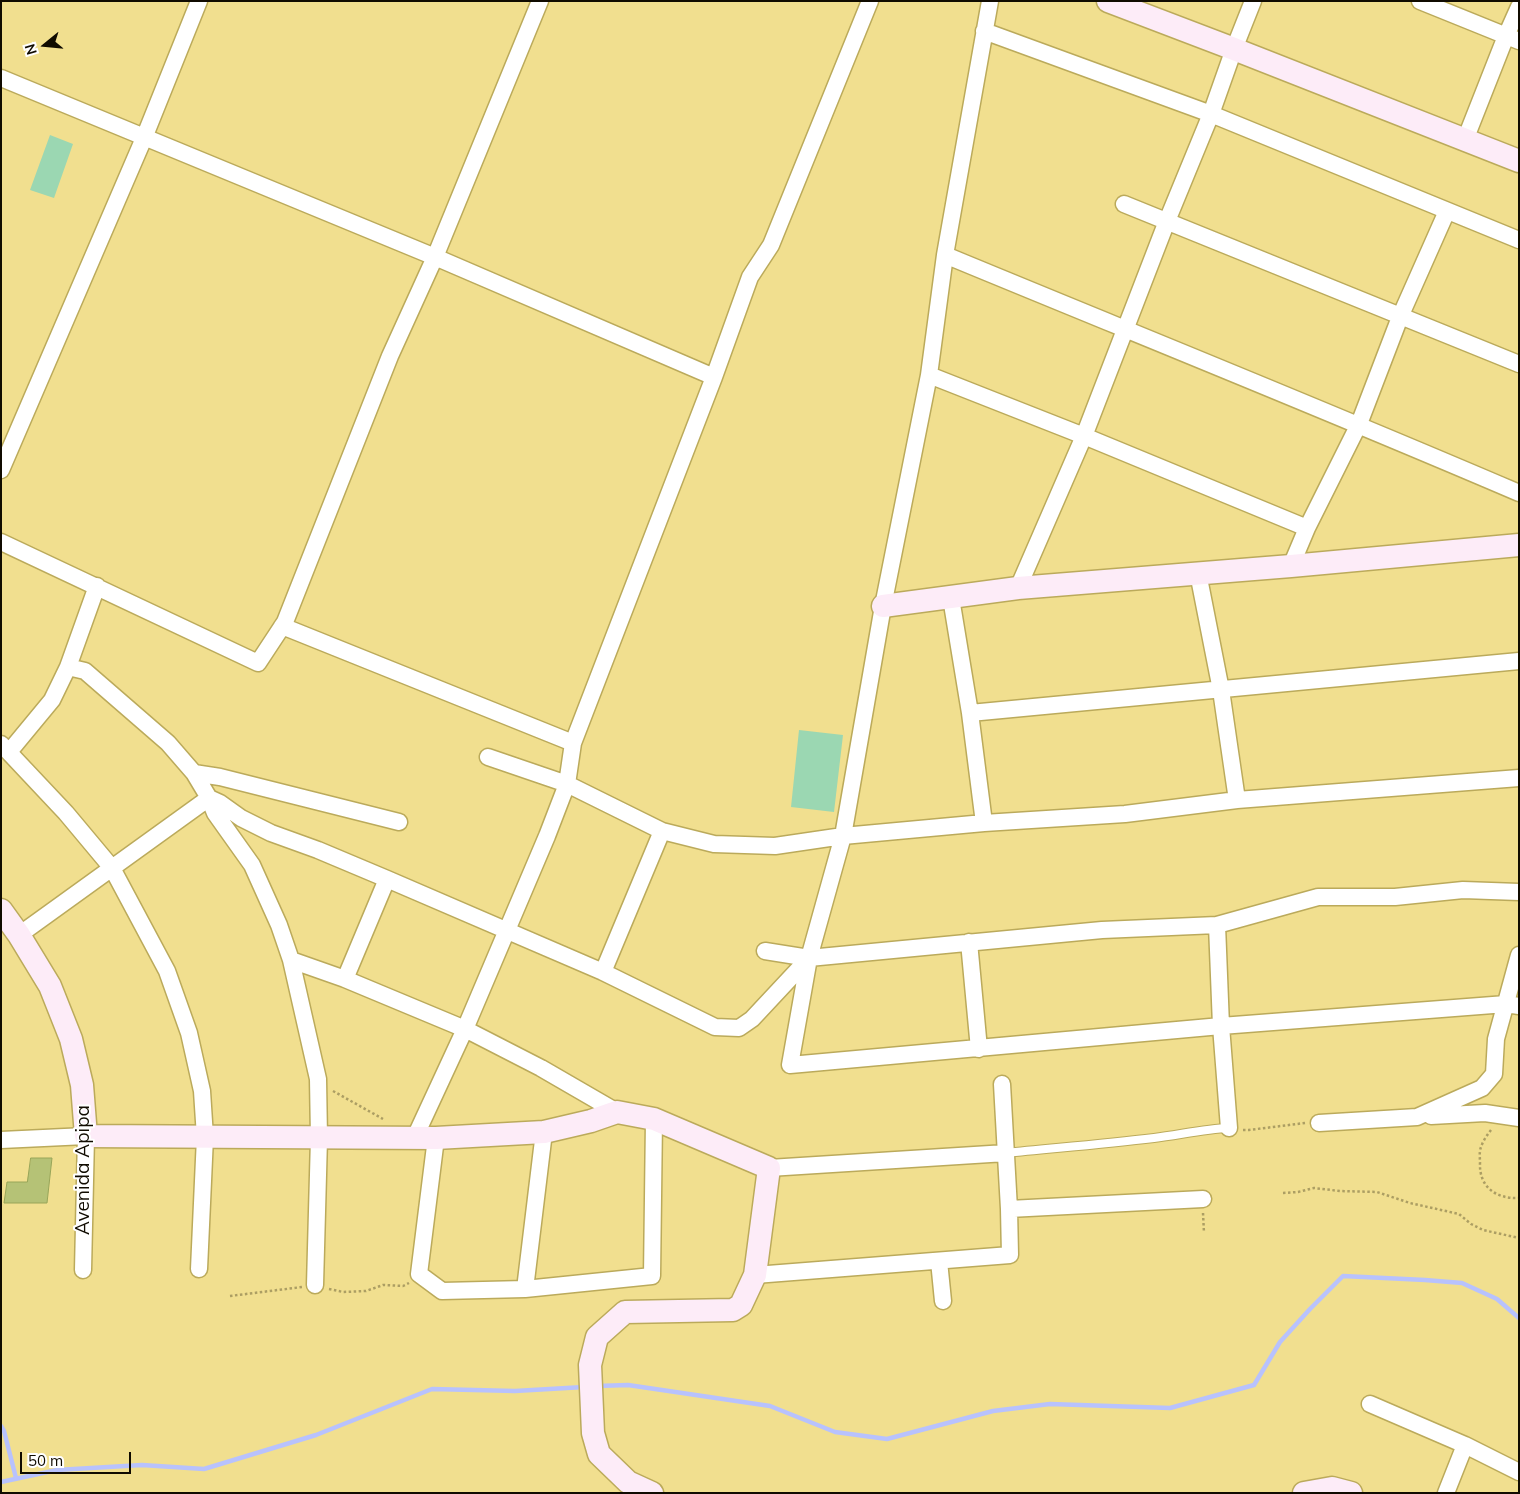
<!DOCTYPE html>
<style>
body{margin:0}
#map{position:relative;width:1520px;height:1494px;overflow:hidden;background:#f1df8f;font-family:Mulish,sans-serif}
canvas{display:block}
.frame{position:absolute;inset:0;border:2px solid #100b00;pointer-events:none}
.north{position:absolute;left:20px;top:20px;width:50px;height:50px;-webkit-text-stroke:4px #fff;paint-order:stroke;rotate:253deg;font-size:14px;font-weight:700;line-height:20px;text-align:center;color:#100b00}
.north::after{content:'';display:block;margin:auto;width:18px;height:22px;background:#100b00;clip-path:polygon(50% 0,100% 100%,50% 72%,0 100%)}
.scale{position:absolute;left:20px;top:1452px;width:111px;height:22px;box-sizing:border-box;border:2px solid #100b00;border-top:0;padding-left:6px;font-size:15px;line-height:18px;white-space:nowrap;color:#100b00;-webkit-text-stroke:4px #fff;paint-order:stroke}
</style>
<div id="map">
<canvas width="1520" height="1494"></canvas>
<div class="frame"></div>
<div class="north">N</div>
<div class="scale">50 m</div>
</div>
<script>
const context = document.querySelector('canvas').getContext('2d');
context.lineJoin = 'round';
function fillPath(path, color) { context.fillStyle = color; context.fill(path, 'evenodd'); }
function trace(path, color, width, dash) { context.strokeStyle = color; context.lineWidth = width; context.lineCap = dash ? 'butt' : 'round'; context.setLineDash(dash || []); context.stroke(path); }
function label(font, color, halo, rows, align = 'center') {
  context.font = font + ' Mulish,sans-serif'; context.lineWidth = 4; context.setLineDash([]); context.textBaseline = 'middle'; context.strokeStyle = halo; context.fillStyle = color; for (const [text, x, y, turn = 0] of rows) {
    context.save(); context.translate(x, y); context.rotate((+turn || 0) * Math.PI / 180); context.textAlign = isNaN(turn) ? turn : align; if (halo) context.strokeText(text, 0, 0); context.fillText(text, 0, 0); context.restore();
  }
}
fillPath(new Path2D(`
 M 50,135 L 73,144 L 54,198 L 30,190 Z
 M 799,730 L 843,735 L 834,812 L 791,807 Z`), '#9bd7b2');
trace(new Path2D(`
 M 597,1386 L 628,1385 L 770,1406 L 835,1432 L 887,1439 L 993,1411 L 1050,1404 L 1170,1408 L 1254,1385 L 1280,1342 L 1310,1309 L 1343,1276 L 1425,1280 L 1462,1283 L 1497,1299 L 1519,1318
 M 1,1426 L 4,1431 L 16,1478
 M 1,1482 L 57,1470 L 142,1465 L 204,1469 L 316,1435 L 432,1389 L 515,1391 L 584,1387`), '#b8c2fd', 4.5);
const building = new Path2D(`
 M 31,1158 L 52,1158 L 47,1203 L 4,1203 L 7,1182 L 27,1182 Z`);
fillPath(building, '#b5c276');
trace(building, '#98a559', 1);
const lane = new Path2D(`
 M 1006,1153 C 1055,1148 1104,1144 1154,1138 C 1179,1135 1204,1129 1229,1128`);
const street = new Path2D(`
 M 990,1 L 945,255 L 929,375 L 883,606 L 843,836 L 809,958 L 790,1065 L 1221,1026 L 1506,1004 L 1519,1006
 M 1420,1 L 1519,41
 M 984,31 L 1211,114 L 1519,240
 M 1,78 L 435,257 L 714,377
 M 1465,140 L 1506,36 L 1519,7
 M 1124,204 L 1519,364
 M 945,255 C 1136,334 1328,411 1519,493
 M 929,375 L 1084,436 L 1307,528
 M 1,470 L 144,138 L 199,1
 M 1,542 L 258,663 L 285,622 L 390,356 L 435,257 L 540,1
 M 1291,566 L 1307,528 L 1359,424 L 1400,317 L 1447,211
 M 1198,573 L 1221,690 L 1237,800
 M 1018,588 L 1084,436 L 1167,221 L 1211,114 L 1234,49 L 1253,1
 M 951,598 L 970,713 L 984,823
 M 282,626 L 573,743
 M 68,667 L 85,671 L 168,743 L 194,773 L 209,798 L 215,813 L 252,865 L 279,925 L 291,960 L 318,1079 L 319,1138 L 315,1285
 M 970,713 L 1519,661
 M 1,744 L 66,813 L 112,868 L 167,971 L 189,1033 L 202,1091 L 205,1137 L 199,1269
 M 9,752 L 52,700 L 68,667 L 97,586
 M 488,757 L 567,784 L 662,831 L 603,972
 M 194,773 L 220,777 L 399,822
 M 662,831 L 714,844 L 775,846 L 843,836 L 984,823 L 1125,814 L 1237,800 L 1519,778
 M 1217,925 L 1221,1026 L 1229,1128
 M 19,935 L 209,798 L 220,803 L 241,818 L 271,833 L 318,850 L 387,879 L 603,972 L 715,1027 L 739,1028 L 752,1019 L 809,958
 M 969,942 L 979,1049
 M 765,951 L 809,958 L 1102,930 L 1217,925 L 1318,897 L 1395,897 L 1463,890 L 1519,892
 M 291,960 L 345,979 L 465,1029 L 541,1068 L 617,1112
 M 345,979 L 387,879
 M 1431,1116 L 1485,1113 L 1519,1118
 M 1319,1123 L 1417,1117 L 1482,1088 L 1494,1074 L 1496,1039 L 1519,955
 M 415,1137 L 465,1029 L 547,836 L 567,784 L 573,743 L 714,377 L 750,277 L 771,245 L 870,1
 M 436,1138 L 419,1274 L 442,1291 L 525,1289 L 652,1276 L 654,1119
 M 1,1140 L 86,1136 L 83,1270
 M 769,1168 L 1006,1153
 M 1009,1209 L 1203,1199
 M 939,1261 L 943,1301
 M 755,1275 L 1010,1255 L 1009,1209 L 1002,1084
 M 525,1289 L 544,1132
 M 1370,1404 L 1465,1445 L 1519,1472
 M 1446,1493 L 1465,1445`);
const secondary = new Path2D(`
 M 1108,1 L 1234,49 L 1519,161
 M 883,606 L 1018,588 L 1291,566 L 1519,545
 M 1,910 L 19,935 L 50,986 L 71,1039 L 82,1085 L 86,1136 L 436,1138 L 544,1132 L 591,1121 L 617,1112 L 654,1119 L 769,1168 L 755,1275 L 741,1305 L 733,1310 L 625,1312 L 597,1337 L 590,1365 L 593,1433 L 599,1454 L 628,1482 L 652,1493
 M 1304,1493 L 1332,1488 L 1351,1493`);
trace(lane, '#bbaa5b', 10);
trace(street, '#bbaa5b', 19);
trace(secondary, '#bbaa5b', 25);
trace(new Path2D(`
 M 333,1091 L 383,1119
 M 1243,1130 L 1249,1130 L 1305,1123
 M 1491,1130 C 1487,1135 1483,1141 1481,1147 C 1479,1152 1480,1158 1480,1163 C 1479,1187 1496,1199 1519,1198
 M 1283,1193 L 1298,1192 L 1314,1188 L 1340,1191 L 1377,1192 L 1410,1203 L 1459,1214 L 1471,1224 L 1483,1230 L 1519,1238
 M 1203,1213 L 1204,1233
 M 329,1289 L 343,1292 L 366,1291 L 383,1285 L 403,1286 L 409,1283
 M 230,1296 L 302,1287`), '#ac9e63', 2.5, [2.5, 2.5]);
trace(lane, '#fff', 8);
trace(street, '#fff', 16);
trace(secondary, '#fdecf8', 22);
label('19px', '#100b00', '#fff', [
 ["Avenida Apipa",83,1170,-90]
]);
</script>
